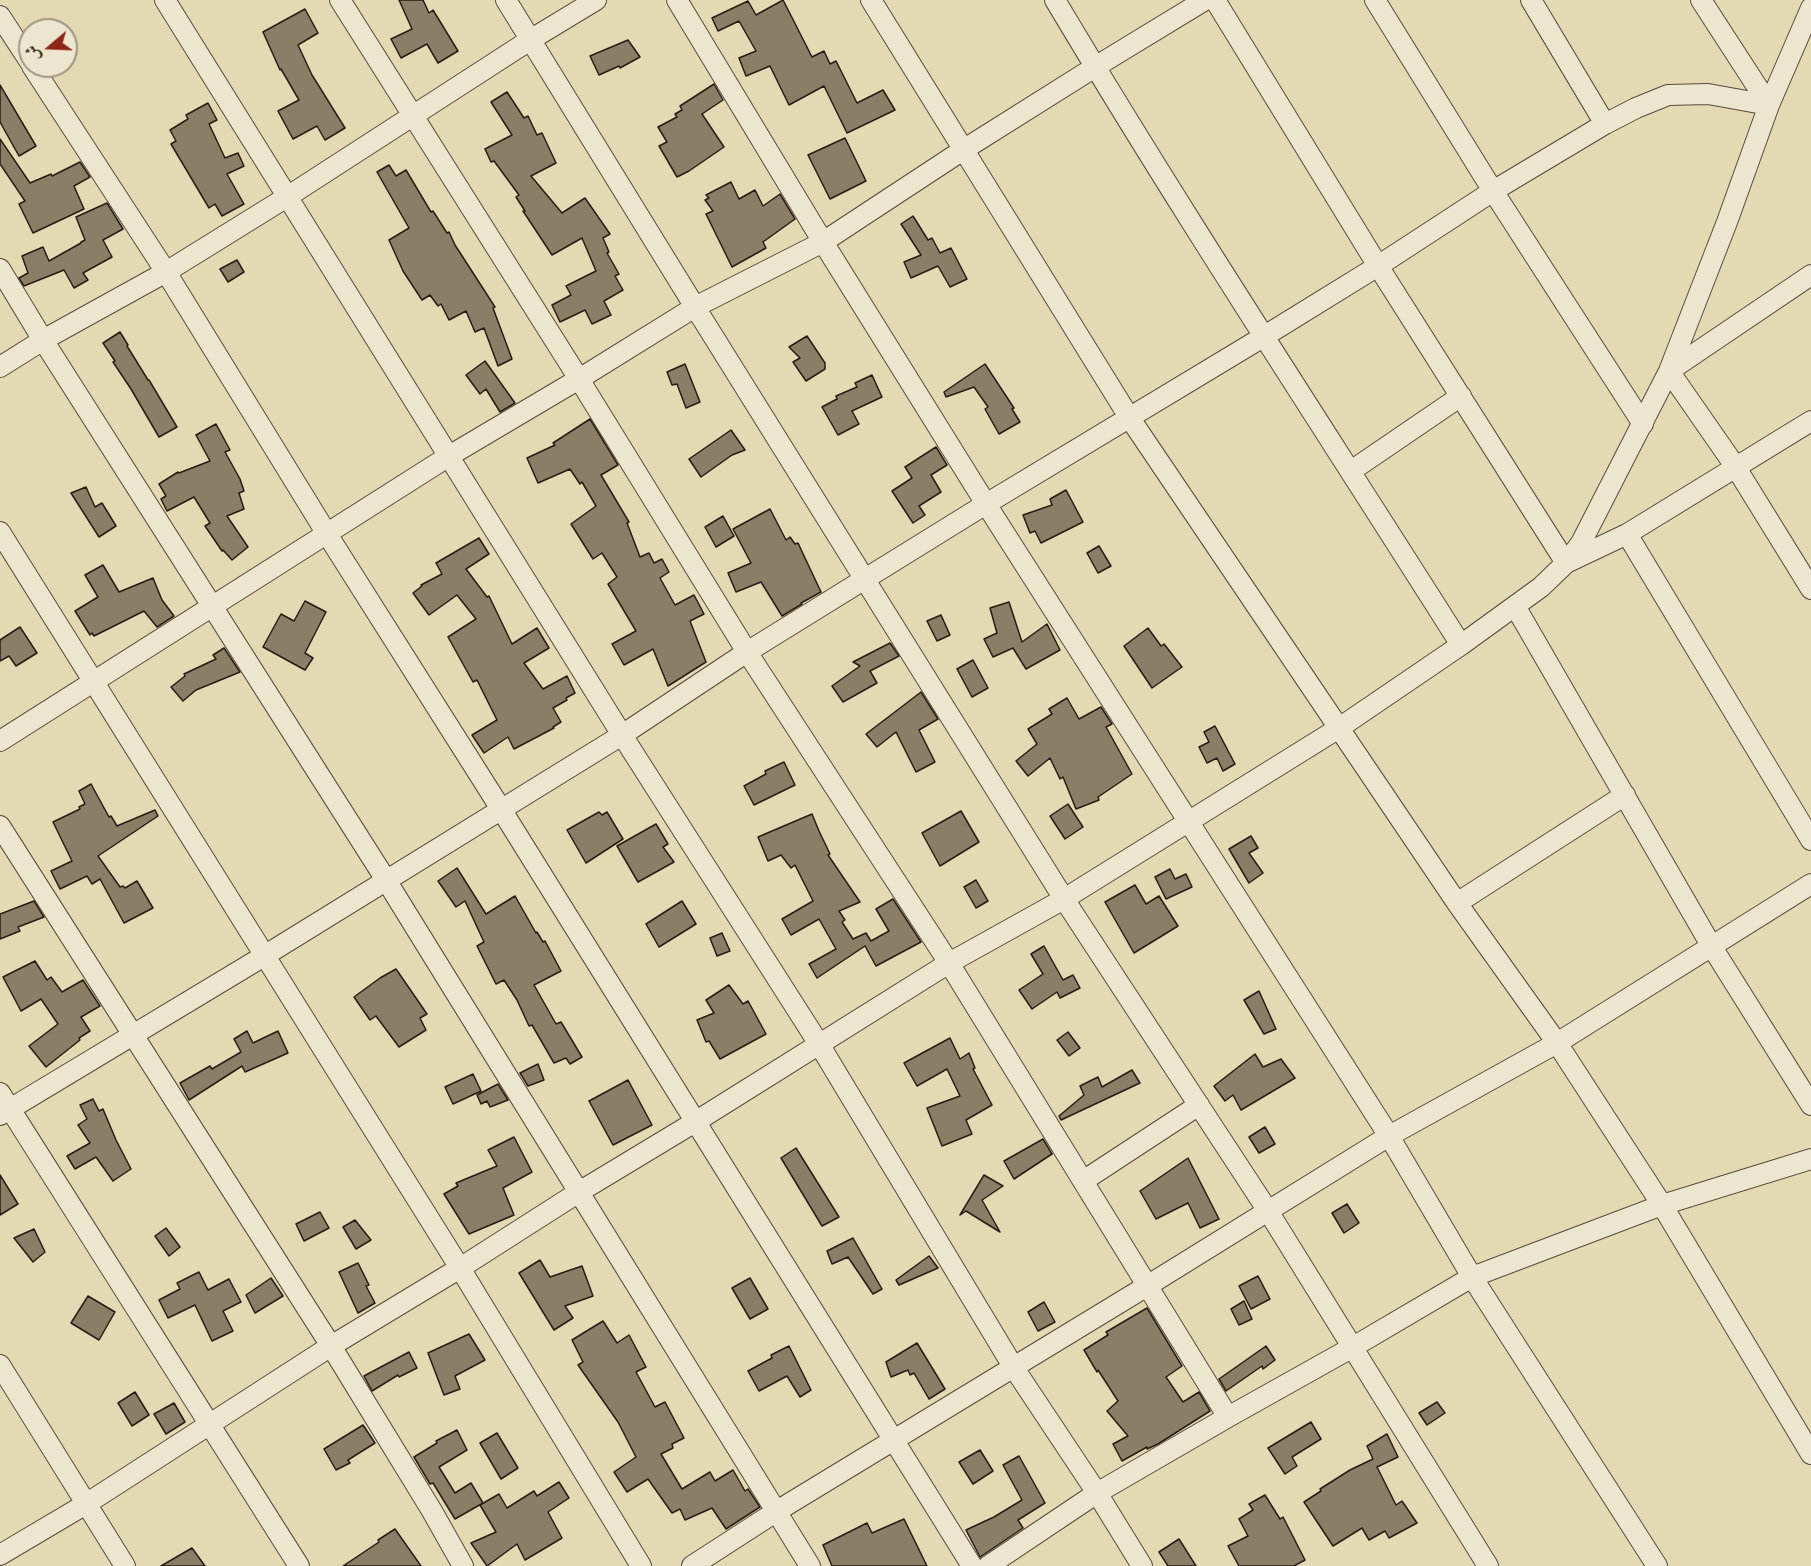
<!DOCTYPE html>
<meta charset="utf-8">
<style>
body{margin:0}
#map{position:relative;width:1811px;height:1566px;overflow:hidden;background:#e3d9b3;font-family:Cardo,Amiri,serif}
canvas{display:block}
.north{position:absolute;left:18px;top:18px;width:60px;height:60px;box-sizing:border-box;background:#ede6ce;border:2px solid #9f9583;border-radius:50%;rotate:251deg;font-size:16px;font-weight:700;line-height:24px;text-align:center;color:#2a1c13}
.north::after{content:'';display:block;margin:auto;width:21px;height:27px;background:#8f2418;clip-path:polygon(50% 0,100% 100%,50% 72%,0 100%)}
</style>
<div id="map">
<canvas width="1811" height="1566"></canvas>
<div class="north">ش</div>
</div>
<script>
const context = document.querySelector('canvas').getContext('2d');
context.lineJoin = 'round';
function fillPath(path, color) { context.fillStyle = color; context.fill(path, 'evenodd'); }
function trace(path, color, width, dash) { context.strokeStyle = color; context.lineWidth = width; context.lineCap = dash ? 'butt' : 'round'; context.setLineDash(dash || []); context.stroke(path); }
const building = new Path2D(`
 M 399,0 L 423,0 L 429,13 L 433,10 L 458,51 L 438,63 L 427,44 L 401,58 L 391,39 L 412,29 Z
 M 783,0 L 812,57 L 824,51 L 830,64 L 836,61 L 857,103 L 883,90 L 895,110 L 847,133 L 824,86 L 789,105 L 770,66 L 746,76 L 739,58 L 756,51 L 739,21 L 718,31 L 712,18 L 748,1 L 756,15 Z
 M 305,9 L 318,33 L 298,45 L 312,75 L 345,128 L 325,140 L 317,126 L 293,139 L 278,111 L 299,100 L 281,69 L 280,70 L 263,32 Z
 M 628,40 L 640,57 L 620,68 L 619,66 L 599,75 L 590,56 Z
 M 714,84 L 723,100 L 702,114 L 724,147 L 689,171 L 677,177 L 659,146 L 667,142 L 658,127 L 677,117 L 675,114 L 682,110 L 680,106 Z
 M 0,85 L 36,146 L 19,156 L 0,122 Z
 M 507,92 L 524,118 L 528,116 L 537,135 L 542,133 L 556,163 L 531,176 L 562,213 L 585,198 L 610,234 L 603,238 L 609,252 L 607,253 L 619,274 L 615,276 L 623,290 L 604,301 L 611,315 L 592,324 L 585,310 L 560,322 L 552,305 L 571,295 L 566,286 L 596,271 L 582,238 L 552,255 L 523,211 L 525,211 L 516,197 L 519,195 L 494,161 L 491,162 L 485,149 L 512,135 L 491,102 Z
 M 208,103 L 217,120 L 209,124 L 225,158 L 238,153 L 244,166 L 227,174 L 244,204 L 222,216 L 215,204 L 209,208 L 171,144 L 176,141 L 170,130 L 188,119 L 186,115 Z
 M 845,138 L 866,181 L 830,199 L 808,155 Z
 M 0,139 L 30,183 L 51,174 L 52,176 L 80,162 L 90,177 L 74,186 L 84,209 L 33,233 L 19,204 L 25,201 L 0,164 Z
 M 389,165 L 396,176 L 406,170 L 431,212 L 433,211 L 447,233 L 449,232 L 455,245 L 495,307 L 493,308 L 512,359 L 498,366 L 484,328 L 475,332 L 466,311 L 449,320 L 441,304 L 438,306 L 430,295 L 422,300 L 403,271 L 389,240 L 409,228 L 377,172 Z
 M 731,182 L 739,199 L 755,190 L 763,206 L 780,194 L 795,219 L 763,242 L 766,248 L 732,267 L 706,214 L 713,211 L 705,200 L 709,198 L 706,195 Z
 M 107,203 L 123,229 L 103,240 L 112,257 L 83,273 L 88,280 L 74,288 L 64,270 L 24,286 L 19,278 L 28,273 L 22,256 L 43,247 L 49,261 L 81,243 L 81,242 L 85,240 L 76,217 Z
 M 913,216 L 928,240 L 932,238 L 940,253 L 951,248 L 967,279 L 950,287 L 938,266 L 911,278 L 904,262 L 921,255 L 901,224 Z
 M 237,260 L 244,272 L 228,282 L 220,269 Z
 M 120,332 L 128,345 L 127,346 L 148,380 L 149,380 L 177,427 L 159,437 L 131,389 L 113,362 L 115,361 L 103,343 Z
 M 807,336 L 825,363 L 825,369 L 806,381 L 793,362 L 800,358 L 789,347 Z
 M 485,361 L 515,403 L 500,412 L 486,389 L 480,394 L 466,375 Z
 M 685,364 L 700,402 L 686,408 L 677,384 L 672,385 L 667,372 Z
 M 985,364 L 1014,408 L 1012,409 L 1020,422 L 999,434 L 985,409 L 988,407 L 974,387 L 946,397 L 944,392 Z
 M 872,375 L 882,397 L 852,411 L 859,424 L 838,435 L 822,407 L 837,399 L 836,396 L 857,387 L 855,383 Z
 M 590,419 L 618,465 L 601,475 L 629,522 L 627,523 L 640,557 L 649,553 L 654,563 L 662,559 L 669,572 L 660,578 L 675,605 L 694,595 L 704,614 L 690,621 L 706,662 L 668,686 L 653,649 L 624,665 L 612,644 L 636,631 L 608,584 L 617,577 L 602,553 L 593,559 L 571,524 L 596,506 L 582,482 L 580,484 L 570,469 L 538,483 L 527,458 L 555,445 L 553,443 Z
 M 216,424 L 230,450 L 225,452 L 240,479 L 244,491 L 239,493 L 244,509 L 227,516 L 248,547 L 232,560 L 223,550 L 222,551 L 205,526 L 210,523 L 194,497 L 167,511 L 161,499 L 166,496 L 159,484 L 178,472 L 179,473 L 210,461 L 196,435 Z
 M 731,430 L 745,450 L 732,455 L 701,477 L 689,459 Z
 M 936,447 L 947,465 L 931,475 L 941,492 L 919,506 L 925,515 L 913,523 L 892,491 L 912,478 L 905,467 Z
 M 86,487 L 95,507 L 102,503 L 116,526 L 99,537 L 71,493 Z
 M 1066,490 L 1083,522 L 1041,543 L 1035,531 L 1030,533 L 1023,515 L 1052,505 L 1050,499 Z
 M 770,509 L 786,540 L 790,537 L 795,544 L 798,543 L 821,592 L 801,603 L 802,604 L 782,616 L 761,582 L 736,592 L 728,573 L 751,563 L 733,529 Z
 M 723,516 L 734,536 L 716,547 L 705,527 Z
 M 479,538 L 489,554 L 466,569 L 487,597 L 489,596 L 512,644 L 537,628 L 549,648 L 524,663 L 543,689 L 567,676 L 575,693 L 566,698 L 567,700 L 553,708 L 561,722 L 553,727 L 554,728 L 514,749 L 508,737 L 484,753 L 472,735 L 497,720 L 477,680 L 473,682 L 448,637 L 476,619 L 457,595 L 429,615 L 413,593 L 422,586 L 421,585 L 442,574 L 436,563 Z
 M 1099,546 L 1111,566 L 1098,573 L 1087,553 Z
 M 103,565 L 119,592 L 153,578 L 162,600 L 174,616 L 157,627 L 144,611 L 94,636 L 92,633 L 90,635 L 75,611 L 98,597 L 85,575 Z
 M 305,601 L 326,612 L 305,653 L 313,658 L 305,670 L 263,647 L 281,614 L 294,621 Z
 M 1009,602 L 1022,642 L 1047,624 L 1060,650 L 1026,669 L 1013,648 L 993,657 L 984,639 L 997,633 L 990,608 Z
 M 941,615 L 950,635 L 937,641 L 927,621 Z
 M 20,627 L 37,653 L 16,666 L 9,656 L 0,661 L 0,640 Z
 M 1148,628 L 1161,646 L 1164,644 L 1182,667 L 1152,688 L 1124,646 Z
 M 890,643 L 899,656 L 870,671 L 877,683 L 843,702 L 832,686 L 860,666 L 853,662 Z
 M 224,648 L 240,672 L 196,690 L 183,701 L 171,687 L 185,676 L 184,674 L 216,659 L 213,655 Z
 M 973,660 L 988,688 L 972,697 L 957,669 Z
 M 921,692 L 938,719 L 919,730 L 935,762 L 916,772 L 896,732 L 877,747 L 866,734 Z
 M 1067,698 L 1079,719 L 1101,707 L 1112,724 L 1106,727 L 1132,774 L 1098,797 L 1099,800 L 1076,809 L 1063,777 L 1060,779 L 1050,758 L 1028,776 L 1016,761 L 1037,744 L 1028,729 L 1052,714 L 1049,709 Z
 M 1215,726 L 1235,764 L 1223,771 L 1217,758 L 1207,763 L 1199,747 L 1209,742 L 1204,732 Z
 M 784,762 L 795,785 L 754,805 L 744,786 L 766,774 L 765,771 Z
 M 91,784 L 109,817 L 111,816 L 117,826 L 155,810 L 158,816 L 98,856 L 120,887 L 123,886 L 125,888 L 137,881 L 153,908 L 124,923 L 100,879 L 92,884 L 87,876 L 60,889 L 51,871 L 72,861 L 53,822 L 80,809 L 79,807 L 85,804 L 79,791 Z
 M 1068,804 L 1083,827 L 1065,839 L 1050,816 Z
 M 961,811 L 979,842 L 940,866 L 922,833 Z
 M 599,812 L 602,815 L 607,812 L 623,839 L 586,863 L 567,830 Z
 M 812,814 L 819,831 L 830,854 L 828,855 L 860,902 L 839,911 L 845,920 L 842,922 L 853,939 L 866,933 L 871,941 L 889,931 L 876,909 L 893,899 L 921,942 L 876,966 L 865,946 L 817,978 L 809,964 L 836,949 L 819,919 L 791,935 L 782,919 L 813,901 L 795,865 L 791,868 L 781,855 L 768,861 L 758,837 Z
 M 656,824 L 668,844 L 663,847 L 674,862 L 638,882 L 617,846 Z
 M 1251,836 L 1258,848 L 1249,853 L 1263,873 L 1249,883 L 1229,849 Z
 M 457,868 L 486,914 L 515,896 L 536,933 L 537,932 L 543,942 L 545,941 L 561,971 L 534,985 L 556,1024 L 561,1022 L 582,1057 L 570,1064 L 566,1058 L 554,1063 L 532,1025 L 529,1026 L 517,1000 L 504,980 L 496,984 L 477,946 L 484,942 L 465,901 L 456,907 L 438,881 Z
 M 1170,869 L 1175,879 L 1186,874 L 1192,887 L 1166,899 L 1155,877 Z
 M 976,880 L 988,901 L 976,908 L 964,887 Z
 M 1135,885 L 1146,904 L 1159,896 L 1178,926 L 1134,953 L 1105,902 Z
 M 34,901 L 44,917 L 18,927 L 20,931 L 0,939 L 0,914 Z
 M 682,901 L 696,924 L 659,947 L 646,924 Z
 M 722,933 L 730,951 L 717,956 L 710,938 Z
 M 1044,946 L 1063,980 L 1073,975 L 1080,988 L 1060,998 L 1057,992 L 1032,1009 L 1019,990 L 1043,974 L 1031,954 Z
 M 35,961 L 47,980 L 51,977 L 62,992 L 83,980 L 100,1006 L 81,1017 L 90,1031 L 79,1038 L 80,1040 L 46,1067 L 29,1046 L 58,1024 L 41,999 L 21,1011 L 3,977 Z
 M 396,969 L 427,1014 L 420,1018 L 426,1030 L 399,1047 L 376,1016 L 370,1020 L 354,997 L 380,978 Z
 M 729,985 L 743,1004 L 748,1001 L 766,1034 L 720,1059 L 709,1041 L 706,1042 L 697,1020 L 714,1013 L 706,1000 Z
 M 1259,991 L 1276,1029 L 1264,1034 L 1244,1000 Z
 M 247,1031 L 253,1043 L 278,1031 L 288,1053 L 245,1072 L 242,1066 L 189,1100 L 180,1083 L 210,1066 L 212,1069 L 241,1052 L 234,1039 Z
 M 1068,1032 L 1080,1048 L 1069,1056 L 1057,1040 Z
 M 950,1038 L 960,1059 L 969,1053 L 975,1068 L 973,1069 L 992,1105 L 966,1120 L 972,1134 L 942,1146 L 927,1108 L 960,1096 L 947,1069 L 917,1086 L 904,1063 Z
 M 1255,1054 L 1263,1067 L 1281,1059 L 1295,1078 L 1241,1110 L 1233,1095 L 1225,1101 L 1214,1086 Z
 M 538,1064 L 544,1080 L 528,1086 L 520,1073 Z
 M 1132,1070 L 1140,1083 L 1061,1120 L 1059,1116 L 1084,1095 L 1080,1086 L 1098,1077 L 1102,1087 Z
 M 473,1074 L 481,1091 L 453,1104 L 445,1087 Z
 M 628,1080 L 652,1125 L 613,1145 L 589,1101 Z
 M 498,1084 L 508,1100 L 490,1107 L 487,1101 L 481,1104 L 477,1095 Z
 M 93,1099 L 99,1111 L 103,1109 L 116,1140 L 131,1169 L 113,1181 L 96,1157 L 75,1169 L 67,1156 L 90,1143 L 78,1125 L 87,1119 L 80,1105 Z
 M 1265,1127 L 1275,1144 L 1259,1153 L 1249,1137 Z
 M 514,1137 L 532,1172 L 503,1188 L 514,1215 L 469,1234 L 444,1194 L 458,1186 L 456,1183 L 497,1166 L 488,1150 Z
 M 1043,1139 L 1052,1154 L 1014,1179 L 1004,1161 Z
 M 796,1148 L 839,1217 L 822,1226 L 781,1158 Z
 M 1188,1158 L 1219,1219 L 1200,1228 L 1188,1203 L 1156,1219 L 1140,1191 Z
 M 0,1175 L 18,1204 L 0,1215 Z
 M 984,1175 L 1003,1186 L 982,1200 L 1000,1232 L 966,1211 L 960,1215 Z
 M 1347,1204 L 1359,1223 L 1344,1233 L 1332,1213 Z
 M 320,1212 L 329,1228 L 304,1241 L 296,1224 Z
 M 355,1220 L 371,1240 L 356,1249 L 343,1227 Z
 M 166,1228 L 180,1247 L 169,1256 L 155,1236 Z
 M 34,1229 L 45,1252 L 33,1262 L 14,1238 Z
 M 853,1238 L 882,1289 L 873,1294 L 848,1257 L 832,1264 L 827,1251 Z
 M 929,1256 L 938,1268 L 899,1285 L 896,1280 Z
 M 540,1260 L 550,1277 L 582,1266 L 593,1296 L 565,1306 L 573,1318 L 554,1330 L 519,1273 Z
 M 358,1263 L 369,1285 L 366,1286 L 375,1303 L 358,1313 L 339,1272 Z
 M 199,1272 L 208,1290 L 229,1279 L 241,1302 L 223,1311 L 233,1331 L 212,1341 L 195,1305 L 168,1318 L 159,1300 L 180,1289 L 177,1283 Z
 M 1258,1276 L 1270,1299 L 1251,1309 L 1239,1286 Z
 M 271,1278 L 283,1296 L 255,1313 L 246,1295 Z
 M 750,1278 L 768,1309 L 750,1319 L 732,1288 Z
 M 88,1296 L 115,1312 L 99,1340 L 71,1323 Z
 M 1244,1301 L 1252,1319 L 1239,1325 L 1231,1309 Z
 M 1044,1302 L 1055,1322 L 1038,1331 L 1028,1312 Z
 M 1147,1308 L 1182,1366 L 1166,1377 L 1183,1402 L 1199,1392 L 1210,1411 L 1158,1444 L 1147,1449 L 1147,1447 L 1122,1461 L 1113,1444 L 1128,1436 L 1107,1411 L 1118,1401 L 1098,1370 L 1097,1372 L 1084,1350 L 1108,1335 L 1106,1332 Z
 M 603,1321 L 617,1343 L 629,1335 L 646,1367 L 636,1372 L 655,1407 L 665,1402 L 684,1438 L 672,1444 L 673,1448 L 661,1454 L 682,1489 L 710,1472 L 715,1481 L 733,1470 L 745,1491 L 748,1489 L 760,1507 L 726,1529 L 712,1508 L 685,1520 L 680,1509 L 672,1513 L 648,1479 L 627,1492 L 614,1472 L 636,1457 L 618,1422 L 578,1365 L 583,1362 L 572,1340 Z
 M 469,1334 L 485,1360 L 455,1376 L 460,1389 L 444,1395 L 428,1353 Z
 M 917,1343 L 945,1389 L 929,1399 L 914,1373 L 910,1375 L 908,1370 L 891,1377 L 886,1362 Z
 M 789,1346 L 811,1390 L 800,1397 L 787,1376 L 759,1391 L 748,1371 L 772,1358 L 771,1355 Z
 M 1266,1346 L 1275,1360 L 1263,1369 L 1262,1366 L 1226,1391 L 1219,1379 Z
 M 409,1352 L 417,1368 L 399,1377 L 398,1375 L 372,1391 L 364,1376 Z
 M 135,1392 L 149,1415 L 132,1426 L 118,1403 Z
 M 1437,1402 L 1445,1413 L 1427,1425 L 1419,1413 Z
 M 174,1403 L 185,1422 L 166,1434 L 154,1414 Z
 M 1311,1422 L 1321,1439 L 1292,1457 L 1297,1466 L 1285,1474 L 1268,1448 Z
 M 363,1425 L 375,1443 L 348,1460 L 350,1463 L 336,1470 L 324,1449 Z
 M 457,1430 L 467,1450 L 439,1467 L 455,1493 L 471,1483 L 483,1503 L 455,1519 L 433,1483 L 430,1484 L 414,1457 L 437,1443 L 436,1441 Z
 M 497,1433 L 518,1468 L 501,1479 L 480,1443 Z
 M 1387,1434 L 1398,1457 L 1377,1467 L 1396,1505 L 1402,1501 L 1417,1523 L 1389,1538 L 1385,1531 L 1369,1540 L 1362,1528 L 1333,1546 L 1304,1502 L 1321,1491 L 1320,1489 L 1350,1470 L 1373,1459 L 1367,1446 Z
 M 980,1450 L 993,1471 L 973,1484 L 959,1462 Z
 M 1019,1456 L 1045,1503 L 1018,1520 L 1023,1528 L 980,1557 L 966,1530 L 994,1517 L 1022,1500 L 1003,1465 Z
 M 559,1482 L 569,1498 L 548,1512 L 562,1538 L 525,1560 L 517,1544 L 487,1566 L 471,1543 L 496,1532 L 480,1505 L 499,1494 L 507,1508 L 534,1491 L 537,1496 Z
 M 1265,1495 L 1280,1519 L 1283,1517 L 1305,1560 L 1294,1566 L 1239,1566 L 1228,1546 L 1248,1536 L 1239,1519 L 1253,1510 L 1249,1504 Z
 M 904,1519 L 927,1566 L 832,1566 L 823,1545 L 867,1523 L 872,1533 Z
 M 395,1529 L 421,1566 L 343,1566 L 379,1542 L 378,1540 Z
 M 1179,1539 L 1196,1566 L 1168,1566 L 1159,1552 Z
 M 192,1548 L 205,1566 L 161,1566 Z`);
fillPath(building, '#8a7e66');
trace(building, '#2a1c13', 1.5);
const street = new Path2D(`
 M 165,0 L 622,735 L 819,1044 L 1014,1368 L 1097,1493 L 1142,1566
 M 340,0 L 579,379 L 747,652 L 949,963 L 1228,1417
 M 506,0 L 695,307 L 1064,899 L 1268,1211 L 1488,1566
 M 677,0 L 823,242 L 986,504 L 1389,1136 L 1472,1277 L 1657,1566
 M 871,0 L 1129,417 L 1457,903 L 1557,1043 L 1662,1205 L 1811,1454
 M 1055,0 C 1185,218 1325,430 1461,645
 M 1215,0 L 1378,266 L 1566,563 L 1627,534 L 1811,421
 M 1375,0 L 1493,191 L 1643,424
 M 1531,0 L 1605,124
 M 1701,0 L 1769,105
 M 0,16 L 30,62
 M 32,66 L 166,272 L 327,534 L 501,809 L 972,1566
 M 0,269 L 43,340 L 386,880 L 810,1566
 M 1811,275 L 1669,371 L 1735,466 L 1811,589
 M 0,367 L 43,340 L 166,272 L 287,197 L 530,40 L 596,0
 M 1351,471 L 1461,396
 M 0,532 L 460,1268 L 641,1566
 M 1627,534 L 1811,840
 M 1515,606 L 1712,947 L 1811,1105
 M 0,741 L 449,456 L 579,379 L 695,307 L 823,242 L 963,150 L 1095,67 L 1205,0
 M 0,826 L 331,1346 L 432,1511 L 463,1566
 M 1457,903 L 1625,795
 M 0,1093 L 299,1566
 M 0,1115 L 264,956 L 622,735 L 747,652 L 986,504 L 1263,337 L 1378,266 L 1493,191 L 1605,124 L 1636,108 L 1668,95 L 1708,94 L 1769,105
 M 1083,1181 L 1199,1105
 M 0,1365 L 125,1566
 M 0,1555 L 86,1504 L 331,1346 L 460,1268 L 579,1192 L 695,1122 L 949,963 L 1064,899 L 1339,728 L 1461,645 L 1541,587 L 1566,563 L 1581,543 L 1669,371 L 1727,222 L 1769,105 L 1811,8
 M 692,1566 L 777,1511 L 1147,1286 L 1389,1136 L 1557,1043 L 1811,884
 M 988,1566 L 1097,1493 L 1228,1417 L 1353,1347 L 1472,1277 L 1662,1205 L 1811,1159`);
trace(street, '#584b3b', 22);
trace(street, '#ede6ce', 20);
</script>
